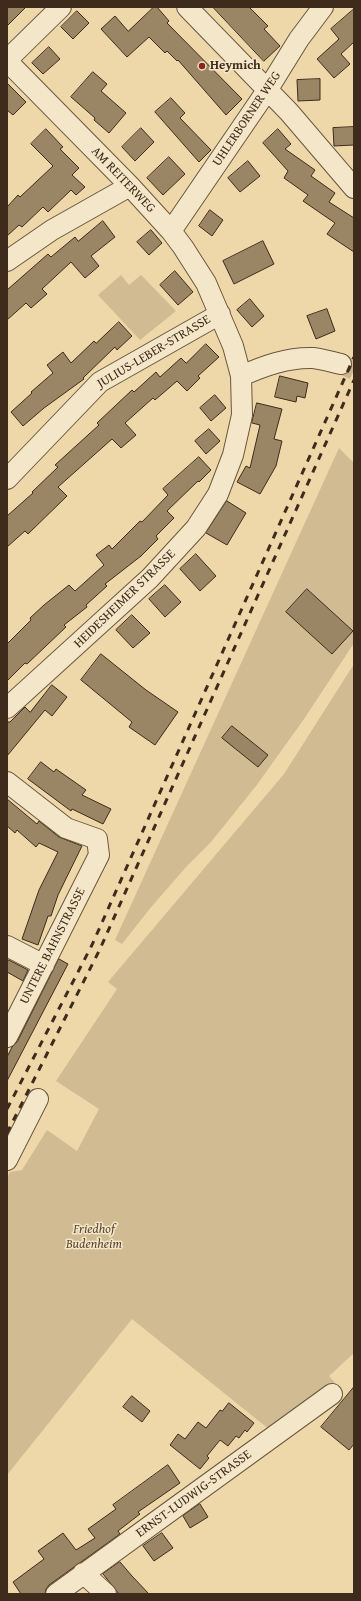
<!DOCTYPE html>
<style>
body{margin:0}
#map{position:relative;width:361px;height:1601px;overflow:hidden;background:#eed8aa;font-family:"Gentium Book Plus",serif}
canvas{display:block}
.frame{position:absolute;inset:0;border:8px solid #3e2b1b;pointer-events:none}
</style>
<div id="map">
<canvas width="361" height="1601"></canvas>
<div class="frame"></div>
</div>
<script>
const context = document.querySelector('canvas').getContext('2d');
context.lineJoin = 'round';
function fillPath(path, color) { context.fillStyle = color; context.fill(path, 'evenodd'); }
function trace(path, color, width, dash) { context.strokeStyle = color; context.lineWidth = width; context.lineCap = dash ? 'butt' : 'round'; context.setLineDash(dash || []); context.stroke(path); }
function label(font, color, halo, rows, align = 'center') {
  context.font = font + ' "Gentium Book Plus",serif'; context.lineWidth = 3; context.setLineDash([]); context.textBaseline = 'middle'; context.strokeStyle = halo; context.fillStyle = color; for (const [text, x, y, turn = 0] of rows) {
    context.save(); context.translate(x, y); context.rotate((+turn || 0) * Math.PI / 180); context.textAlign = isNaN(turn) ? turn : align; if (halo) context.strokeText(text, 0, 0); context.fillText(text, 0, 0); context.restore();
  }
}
fillPath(new Path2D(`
 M 121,275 L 129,285 L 141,275 L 176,311 L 140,340 L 98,295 Z
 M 339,448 L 354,463 L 354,643 L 304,719 L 256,786 L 211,842 L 187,866 L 152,906 L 122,944 L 115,940 Z
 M 354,664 L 354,1353 L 329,1376 L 337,1385 L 277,1424 L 270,1430 L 132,1319 L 7,1475 L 7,1178 L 10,1172 L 22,1170 L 47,1130 L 77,1151 L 99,1109 L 56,1081 L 117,989 L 108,982 L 284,774 Z`), '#d0bb92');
const building = new Path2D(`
 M 7,7 L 26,7 L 7,26 Z
 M 154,7 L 157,7 L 169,21 L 167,23 L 242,99 L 226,115 L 178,60 L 177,61 L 167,51 L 165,53 L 149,37 L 127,57 L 101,29 L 115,16 L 128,31 Z
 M 213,7 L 249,7 L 268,26 L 264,29 L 280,46 L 264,61 Z
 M 354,9 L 354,42 L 341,54 L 350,64 L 334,78 L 317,59 L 339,39 L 331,29 Z
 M 77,11 L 89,23 L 73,39 L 61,27 Z
 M 49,47 L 60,59 L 43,74 L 32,63 Z
 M 93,72 L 107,84 L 101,91 L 126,113 L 109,133 L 94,120 L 95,118 L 71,97 Z
 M 320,79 L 320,100 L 298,101 L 297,80 Z
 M 7,83 L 26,102 L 13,115 L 7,110 Z
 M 171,98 L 185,113 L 180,118 L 211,150 L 199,162 L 155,112 Z
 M 354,127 L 354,145 L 334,146 L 333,128 Z
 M 141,128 L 154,142 L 135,161 L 122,147 Z
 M 46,129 L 63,147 L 60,149 L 79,168 L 72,175 L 85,187 L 76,195 L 71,190 L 48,212 L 43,207 L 22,227 L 19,225 L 7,236 L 7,207 L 18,195 L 20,197 L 53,166 L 31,144 Z
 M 278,129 L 291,144 L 285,149 L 315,170 L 311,176 L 335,193 L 329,202 L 354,218 L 354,252 L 327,234 L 335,223 L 303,201 L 308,195 L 284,178 L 288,171 L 263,143 Z
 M 169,157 L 185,174 L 163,195 L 147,178 Z
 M 248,161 L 260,176 L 240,192 L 228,178 Z
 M 210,210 L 223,220 L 212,236 L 199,226 Z
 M 103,221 L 115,237 L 91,256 L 99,266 L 85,278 L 71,262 L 42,289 L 47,294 L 31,308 L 26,303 L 7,320 L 7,290 L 48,254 L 51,257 L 75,237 L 78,241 Z
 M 151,230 L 162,243 L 149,255 L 137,242 Z
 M 263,241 L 274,264 L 234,284 L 223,261 Z
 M 175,271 L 193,292 L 178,305 L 160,285 Z
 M 250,299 L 264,316 L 252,327 L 237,310 Z
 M 327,309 L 335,331 L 316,339 L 307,316 Z
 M 119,322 L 132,336 L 117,350 L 115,347 L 83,378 L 84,379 L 44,408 L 23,426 L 11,412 L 32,393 L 31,392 L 53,373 L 47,365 L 63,352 L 71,363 L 94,341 L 96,343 Z
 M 206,344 L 219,357 L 198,376 L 200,378 L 187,391 L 177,381 L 155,400 L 153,398 L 125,423 L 136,435 L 121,448 L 112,439 L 58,487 L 67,496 L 28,534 L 25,531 L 7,547 L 7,516 L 33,493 L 32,492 L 58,467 L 55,465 L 99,425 L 97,423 L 132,390 L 134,392 L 156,372 L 160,377 L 181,358 L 186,363 Z
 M 280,376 L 308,383 L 305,398 L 297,396 L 296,402 L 275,397 Z
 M 215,395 L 226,408 L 211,421 L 200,408 Z
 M 257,403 L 282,409 L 274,439 L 282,441 L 276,466 L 260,494 L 237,482 L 246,466 L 250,468 L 260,425 L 252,423 Z
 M 209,429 L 220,441 L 206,454 L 195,441 Z
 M 199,457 L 211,470 L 199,482 L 198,481 L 167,511 L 174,518 L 156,536 L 158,539 L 141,556 L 105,584 L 107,586 L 86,605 L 87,607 L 64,625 L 66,627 L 27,664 L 25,663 L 7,681 L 7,644 L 31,620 L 30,618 L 44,605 L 69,585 L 75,591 L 104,565 L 96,555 L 109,545 L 112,549 L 140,521 L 142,522 L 168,495 L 163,489 Z
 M 227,501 L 246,513 L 227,545 L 206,533 Z
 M 196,554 L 216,576 L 200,591 L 180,569 Z
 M 165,585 L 181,602 L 165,617 L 149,599 Z
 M 307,589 L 353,631 L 332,654 L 286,612 Z
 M 132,615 L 150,633 L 133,648 L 116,630 Z
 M 101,654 L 146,690 L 178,712 L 155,745 L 129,727 L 132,722 L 81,680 Z
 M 52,685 L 67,697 L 52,716 L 45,710 L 7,756 L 7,722 L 10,722 L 25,707 L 30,712 Z
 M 232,726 L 268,755 L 258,767 L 222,738 Z
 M 41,762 L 54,772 L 56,769 L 86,790 L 82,795 L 111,809 L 103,824 L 72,809 L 71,811 L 28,779 Z
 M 7,799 L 37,824 L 39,821 L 59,837 L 82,846 L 58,895 L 51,916 L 48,916 L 38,945 L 22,939 L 39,890 L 58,852 L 39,843 L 36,847 L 17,830 L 15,833 L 7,826 Z
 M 59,959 L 68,964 L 7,1081 L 7,1057 L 12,1047 L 17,1042 Z
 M 9,960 L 28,970 L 23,981 L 7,972 L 7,963 Z
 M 354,1387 L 354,1444 L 349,1450 L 321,1427 Z
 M 132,1396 L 150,1411 L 142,1422 L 123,1407 Z
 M 229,1403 L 254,1423 L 247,1432 L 245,1430 L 239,1438 L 236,1436 L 228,1446 L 220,1440 L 207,1456 L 209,1458 L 200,1469 L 170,1445 L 178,1434 L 185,1439 L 198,1422 L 206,1428 L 220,1410 L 222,1411 Z
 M 168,1465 L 180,1483 L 138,1512 L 140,1514 L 118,1531 L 120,1534 L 49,1585 L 46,1589 L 45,1594 L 21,1594 L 13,1582 L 44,1559 L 38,1551 L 63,1533 L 76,1550 L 95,1538 L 88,1529 L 116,1509 L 113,1505 Z
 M 200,1504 L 208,1517 L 190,1528 L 183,1516 Z
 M 162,1533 L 173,1548 L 154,1561 L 143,1546 Z
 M 120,1562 L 132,1576 L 149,1594 L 119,1594 L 103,1574 Z`);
fillPath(building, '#9a8565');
trace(building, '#3e2b1b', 1);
trace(new Path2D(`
 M 341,364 L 354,370`), '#cbb58d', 20, [20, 10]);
const minor = new Path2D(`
 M 187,7 L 289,112 L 354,188
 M 7,60 L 61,7
 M 7,61 L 130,186 L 171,231 L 183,247 L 206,283 L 233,346 L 241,376 L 242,415 L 233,455 L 218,494 L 196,528 L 150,578 L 7,708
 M 171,231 L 268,89 L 299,39 L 323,7
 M 7,261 L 52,230 L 130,186
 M 241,376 C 264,366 288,357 313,358 C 322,359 332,362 341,364
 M 7,479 L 100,382 L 220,314
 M 7,782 L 66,828 L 97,839 L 99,855 L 7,1037
 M 7,946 L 44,965
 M 7,1160 L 38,1099
 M 83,1573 L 106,1594
 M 56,1594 L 332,1394`);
trace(minor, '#6a563f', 22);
trace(minor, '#f4e6c8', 20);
trace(new Path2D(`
 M 7,1109 L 92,945 L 354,357
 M 7,1133 L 100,949 L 354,380`), '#3e2b1b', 3, [7, 7]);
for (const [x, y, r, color] of [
 [202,66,4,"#8f2418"]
]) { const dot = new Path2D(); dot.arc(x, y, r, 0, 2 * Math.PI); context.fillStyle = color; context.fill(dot); trace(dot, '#f4e6c8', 1.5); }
label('bold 13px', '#3e2b1b', '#f4e6c8', [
 ["Heymich",210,66]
], 'left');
label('13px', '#3e2b1b', '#f4e6c8', [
 ["UHLERBORNER WEG",247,119,-56],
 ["AM REITERWEG",123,180,46],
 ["JULIUS-LEBER-STRASSE",154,352,-31],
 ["HEIDESHEIMER STRASSE",125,599,-44],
 ["UNTERE BAHNSTRASSE",53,946,-63],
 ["ERNST-LUDWIG-STRASSE",194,1494,-36]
]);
label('italic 13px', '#5b4833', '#f4e6c8', [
 ["Friedhof",94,1230],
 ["Budenheim",94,1245]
]);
</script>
